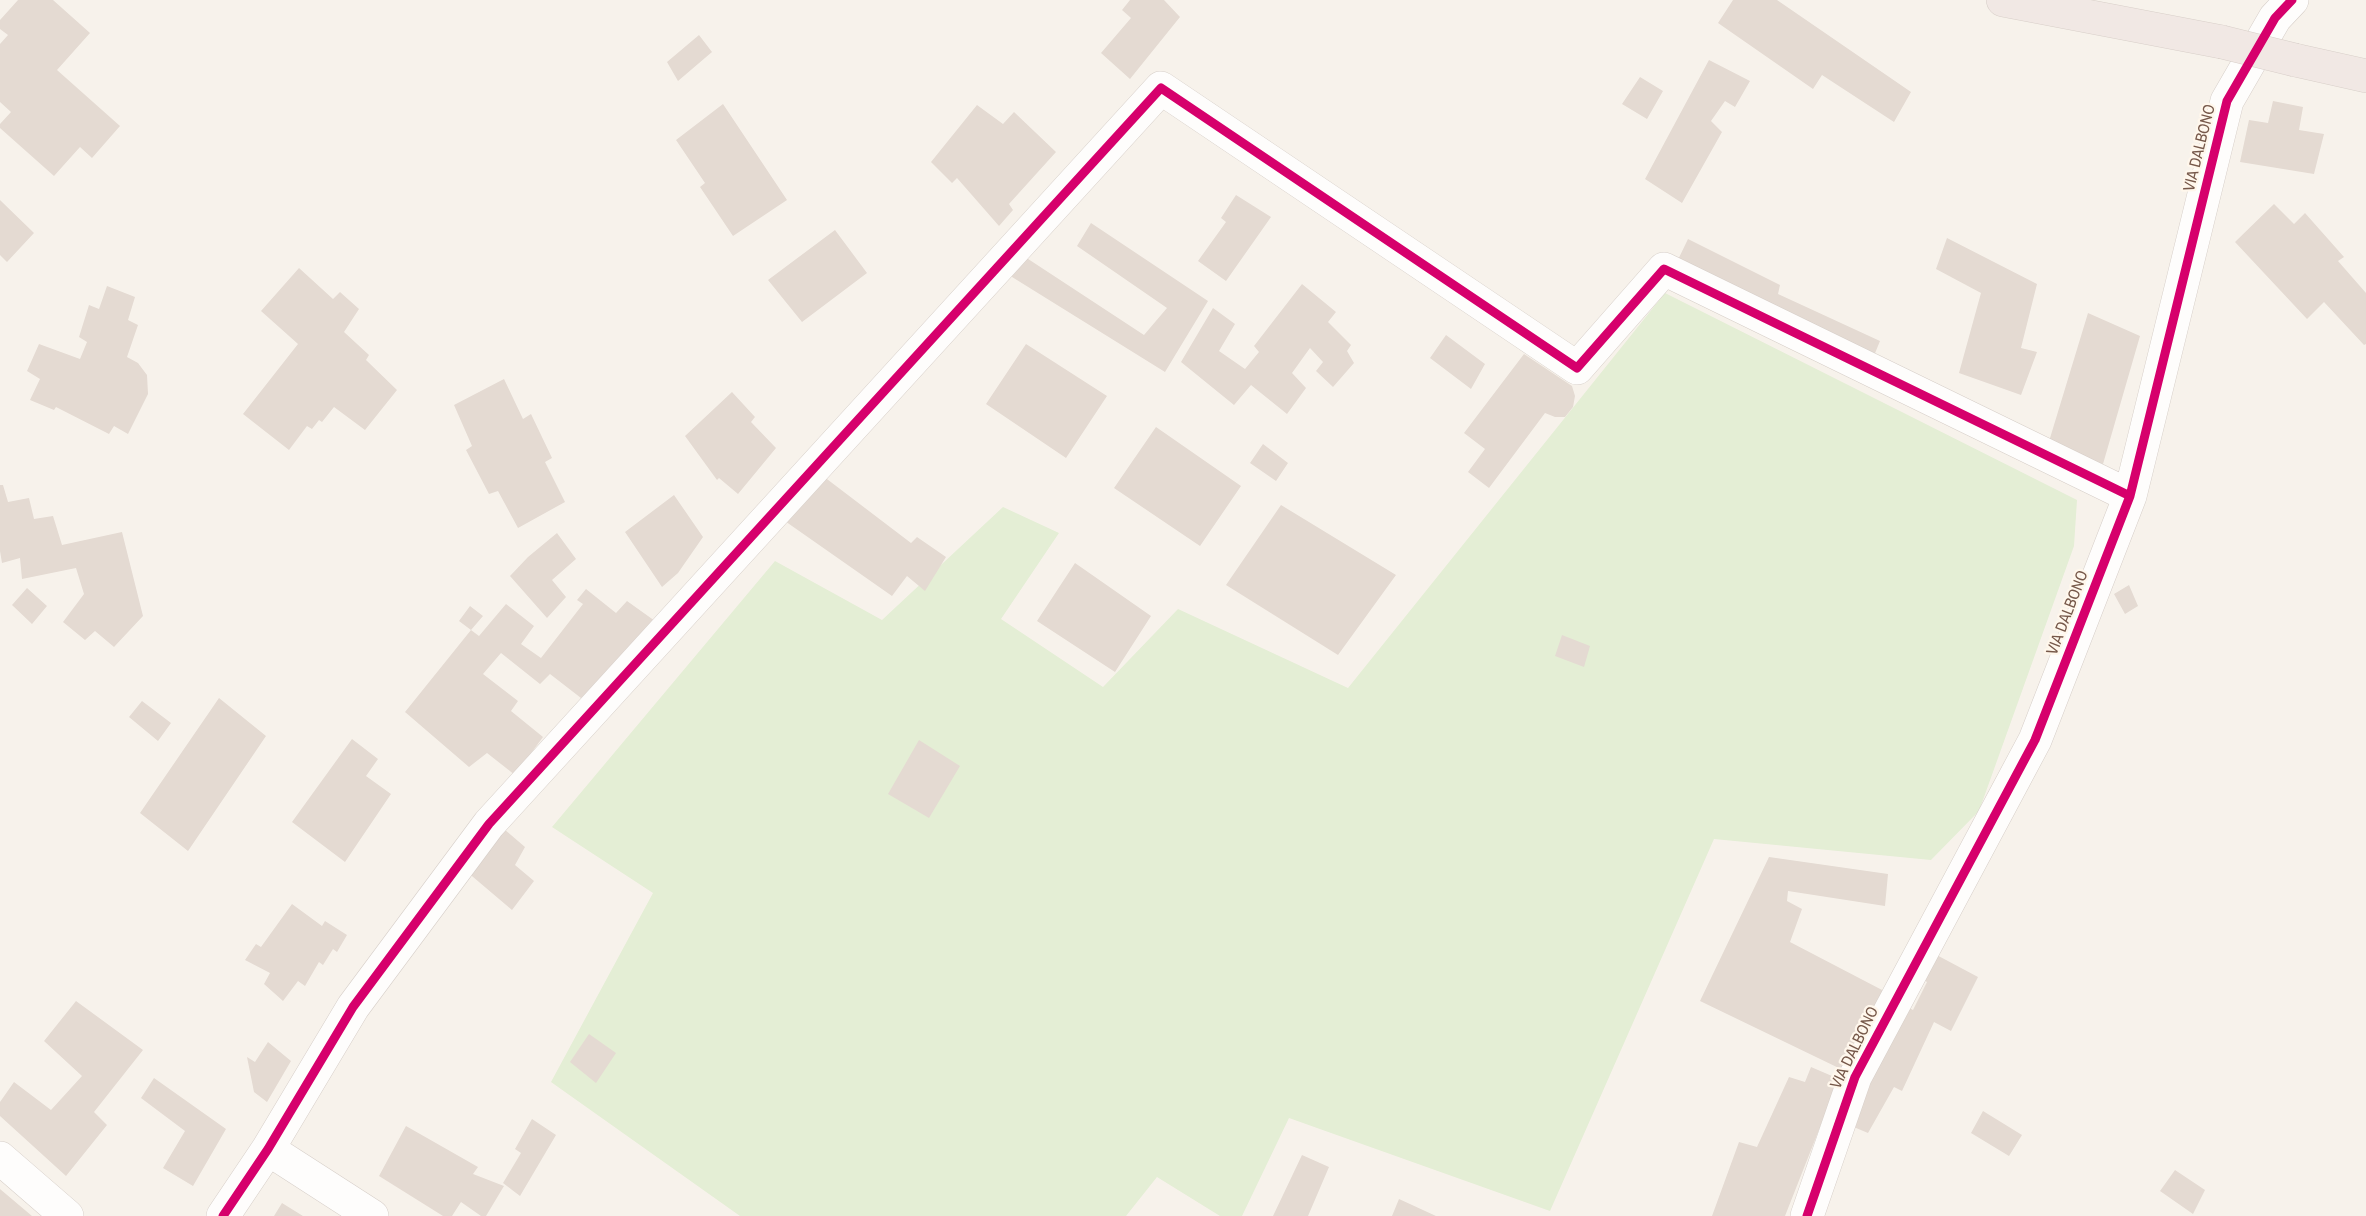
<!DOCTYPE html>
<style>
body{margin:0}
canvas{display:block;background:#f7f2eb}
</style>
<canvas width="2366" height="1216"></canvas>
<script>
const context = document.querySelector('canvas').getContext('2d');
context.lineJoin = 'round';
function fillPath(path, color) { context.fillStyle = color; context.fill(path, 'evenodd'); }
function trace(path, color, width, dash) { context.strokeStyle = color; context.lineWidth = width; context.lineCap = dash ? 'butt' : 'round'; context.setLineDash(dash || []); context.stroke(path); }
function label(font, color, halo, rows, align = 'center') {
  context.font = font + ' "Archivo Narrow",sans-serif'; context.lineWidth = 4.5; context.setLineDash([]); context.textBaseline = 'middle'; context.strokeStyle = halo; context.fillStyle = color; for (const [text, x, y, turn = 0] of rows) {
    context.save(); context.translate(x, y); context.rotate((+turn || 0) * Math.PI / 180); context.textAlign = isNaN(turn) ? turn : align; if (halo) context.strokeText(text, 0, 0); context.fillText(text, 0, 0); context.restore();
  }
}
fillPath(new Path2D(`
 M 1665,293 L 2077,500 L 2074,546 L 1979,811 L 1931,860 L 1714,839 L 1550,1211 L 1289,1118 L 1242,1216 L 1220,1216 L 1157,1177 L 1126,1216 L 740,1216 L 551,1082 L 653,893 L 552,827 L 775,561 L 882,620 L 1003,507 L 1059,533 L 1001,619 L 1103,687 L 1178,609 L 1348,688 Z`), '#e4eed5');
fillPath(new Path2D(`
 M 18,0 L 53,0 L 90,33 L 57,70 L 120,126 L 92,158 L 80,147 L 54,176 L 0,128 L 0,124 L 11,112 L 0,102 L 0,44 L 8,35 L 0,29 L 0,20 Z
 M 1130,0 L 1164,0 L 1180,17 L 1130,79 L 1101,53 L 1131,18 L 1122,10 Z
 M 1733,0 L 1777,0 L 1911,92 L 1894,122 L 1822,75 L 1813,89 L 1718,23 Z
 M 699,35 L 712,52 L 678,81 L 667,62 Z
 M 1709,60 L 1750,81 L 1735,107 L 1725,101 L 1711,121 L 1722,132 L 1682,203 L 1645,179 Z
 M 1640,77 L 1663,91 L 1647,119 L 1622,104 Z
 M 2273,101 L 2303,107 L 2299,130 L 2324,134 L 2314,174 L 2240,162 L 2249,120 L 2268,123 Z
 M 723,104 L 787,200 L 733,236 L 700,187 L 705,183 L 676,140 Z
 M 977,105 L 1003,124 L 1014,112 L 1056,152 L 1009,204 L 1013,210 L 999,226 L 957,178 L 952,183 L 931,162 Z
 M 1236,195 L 1271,217 L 1226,281 L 1198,261 L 1226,222 L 1221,218 Z
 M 0,200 L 34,233 L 7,262 L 0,255 Z
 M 2274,204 L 2294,224 L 2305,213 L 2344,257 L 2338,261 L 2366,293 L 2366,344 L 2364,345 L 2324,302 L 2307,319 L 2235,242 Z
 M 1091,223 L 1208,301 L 1165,372 L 1004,272 L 1019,253 L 1144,335 L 1167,308 L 1077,246 Z
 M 835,230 L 867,273 L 802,322 L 768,280 Z
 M 1947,238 L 2037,284 L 2021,348 L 2037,352 L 2021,395 L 1959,373 L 1981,293 L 1936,269 Z
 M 1688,239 L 1780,285 L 1778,294 L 1880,341 L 1871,363 L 1674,268 Z
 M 299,268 L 333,299 L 340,292 L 359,309 L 344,332 L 369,355 L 366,360 L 397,390 L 365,430 L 334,407 L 322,422 L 319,420 L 312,429 L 307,426 L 289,450 L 243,414 L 298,344 L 261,311 Z
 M 1302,284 L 1336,312 L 1328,322 L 1351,345 L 1347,351 L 1354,363 L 1333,387 L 1316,371 L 1323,362 L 1310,348 L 1292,373 L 1306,388 L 1287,414 L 1251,385 L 1234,405 L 1181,362 L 1213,308 L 1235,324 L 1219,351 L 1245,369 L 1259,352 L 1254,346 Z
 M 107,286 L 135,297 L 128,320 L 138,325 L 127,357 L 138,363 L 147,375 L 148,394 L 128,434 L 114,426 L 109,434 L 56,407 L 54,410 L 30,400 L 40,379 L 27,371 L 39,344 L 80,359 L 87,342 L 79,337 L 89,305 L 99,309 Z
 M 2088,313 L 2140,336 L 2103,464 L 2047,448 Z
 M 1446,335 L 1485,364 L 1471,389 L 1430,358 Z
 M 1026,344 L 1107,396 L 1066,458 L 986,404 Z
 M 1524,354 L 1572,386 L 1575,396 L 1573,407 L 1565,417 L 1555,417 L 1545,413 L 1489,488 L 1468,472 L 1485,449 L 1464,433 Z
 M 504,379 L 523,419 L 531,414 L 552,458 L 545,462 L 565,502 L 518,528 L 498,491 L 489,494 L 466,450 L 472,446 L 454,405 Z
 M 732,392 L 755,417 L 751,422 L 776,448 L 738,494 L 719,478 L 717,480 L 685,436 Z
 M 1156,427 L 1241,486 L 1200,546 L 1114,488 Z
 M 1263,444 L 1288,463 L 1276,481 L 1250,463 Z
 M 819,473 L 911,543 L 917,537 L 946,557 L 925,591 L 907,576 L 892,596 L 782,519 Z
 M 0,485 L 3,485 L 8,502 L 29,498 L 34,519 L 53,516 L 62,545 L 122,532 L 143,616 L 114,647 L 95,631 L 85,640 L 63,622 L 84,594 L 76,568 L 22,579 L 20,558 L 2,563 L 0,551 Z
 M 674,495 L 703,537 L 678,573 L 662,587 L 625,532 Z
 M 1281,505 L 1396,575 L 1338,655 L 1226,585 Z
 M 557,533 L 576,559 L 552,580 L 566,597 L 547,618 L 510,576 L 528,557 Z
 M 1075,563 L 1151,616 L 1115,672 L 1037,621 Z
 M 2129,585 L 2138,606 L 2125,614 L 2114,594 Z
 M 27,588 L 47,606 L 32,624 L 12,605 Z
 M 586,589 L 616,613 L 627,601 L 655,621 L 592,689 L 581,698 L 550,674 L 540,684 L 501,653 L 483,674 L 518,701 L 511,711 L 543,737 L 515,775 L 487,753 L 469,767 L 405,712 L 471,630 L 479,636 L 506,604 L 534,626 L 521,644 L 541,658 L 583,604 L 577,600 Z
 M 470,606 L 483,616 L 471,630 L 459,621 Z
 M 1562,635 L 1590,646 L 1584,667 L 1555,656 Z
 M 219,698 L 266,736 L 188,851 L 140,813 Z
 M 142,701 L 171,723 L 158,741 L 129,717 Z
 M 352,739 L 378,759 L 366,776 L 391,794 L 345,862 L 292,822 Z
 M 919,740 L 960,766 L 929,818 L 888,794 Z
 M 504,829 L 525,847 L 515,865 L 534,881 L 512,910 L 466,871 Z
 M 1769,857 L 1888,874 L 1885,906 L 1788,891 L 1787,901 L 1802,909 L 1790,942 L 1884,991 L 1845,1071 L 1700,1001 Z
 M 292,904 L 322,926 L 325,921 L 347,935 L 337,952 L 333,949 L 323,965 L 319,962 L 305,986 L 298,981 L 283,1001 L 264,984 L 270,973 L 245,960 L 256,944 L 261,947 Z
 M 1931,952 L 1978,977 L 1951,1031 L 1934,1022 L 1902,1091 L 1894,1087 L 1868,1133 L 1849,1125 L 1902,1004 L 1913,1010 L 1927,982 L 1916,975 Z
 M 76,1001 L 143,1050 L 94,1112 L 107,1125 L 66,1176 L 0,1116 L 0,1102 L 14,1082 L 51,1110 L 82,1076 L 44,1041 Z
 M 589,1034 L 616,1053 L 596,1083 L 570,1062 Z
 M 268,1042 L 291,1061 L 267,1102 L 254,1092 L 247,1057 L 255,1062 Z
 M 1811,1067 L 1839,1079 L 1785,1216 L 1712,1216 L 1739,1142 L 1757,1147 L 1789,1077 L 1805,1082 Z
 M 154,1078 L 226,1129 L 193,1186 L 163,1168 L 185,1131 L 141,1098 Z
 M 1983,1111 L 2022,1135 L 2009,1156 L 1971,1133 Z
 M 532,1119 L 556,1135 L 520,1196 L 503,1183 L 521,1153 L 515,1149 Z
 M 406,1126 L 478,1167 L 473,1174 L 504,1186 L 486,1216 L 481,1216 L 461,1202 L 452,1216 L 443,1216 L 379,1176 Z
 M 1302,1155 L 1329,1167 L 1308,1216 L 1273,1216 Z
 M 2175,1170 L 2205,1190 L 2193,1214 L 2160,1191 Z
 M 0,1189 L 32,1216 L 0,1216 Z
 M 1399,1199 L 1436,1216 L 1392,1216 Z
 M 282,1203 L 303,1216 L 274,1216 Z`), '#e4dad2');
const minor = new Path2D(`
 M 268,1149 L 372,1216
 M 0,1158 L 67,1216
 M 223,1216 L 268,1149 L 353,1007 L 489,824 L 1161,88 L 1577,368 L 1664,269 L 2130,496
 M 1807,1216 L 1855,1077 L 2035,740 L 2130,496 L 2227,101 L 2275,18 L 2292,0`);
const highway = new Path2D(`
 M 2003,0 L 2222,42
 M 2295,60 L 2366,76`);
trace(minor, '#d6cec8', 34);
trace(highway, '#d8cfc9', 34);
trace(minor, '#fefdfc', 33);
trace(highway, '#f1e8e4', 33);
const highwayBridge = new Path2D(`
 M 2222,42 L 2295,60`);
trace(highwayBridge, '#d8cfc9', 34, []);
trace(highwayBridge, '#f1e8e4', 33);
trace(new Path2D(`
 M 223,1216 L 268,1149 L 353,1007 L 489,824 L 1161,88 L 1577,368 L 1664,269 L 2130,496
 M 1807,1216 L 1855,1077 L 2035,740 L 2130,496 L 2227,101 L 2275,18 L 2292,0`), '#d6006c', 9);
label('16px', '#76584a', '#fff7ec', [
 ["VIA DALBONO",2200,148,-76],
 ["VIA DALBONO",2068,613,-69],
 ["VIA DALBONO",1855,1048,-64]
]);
</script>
